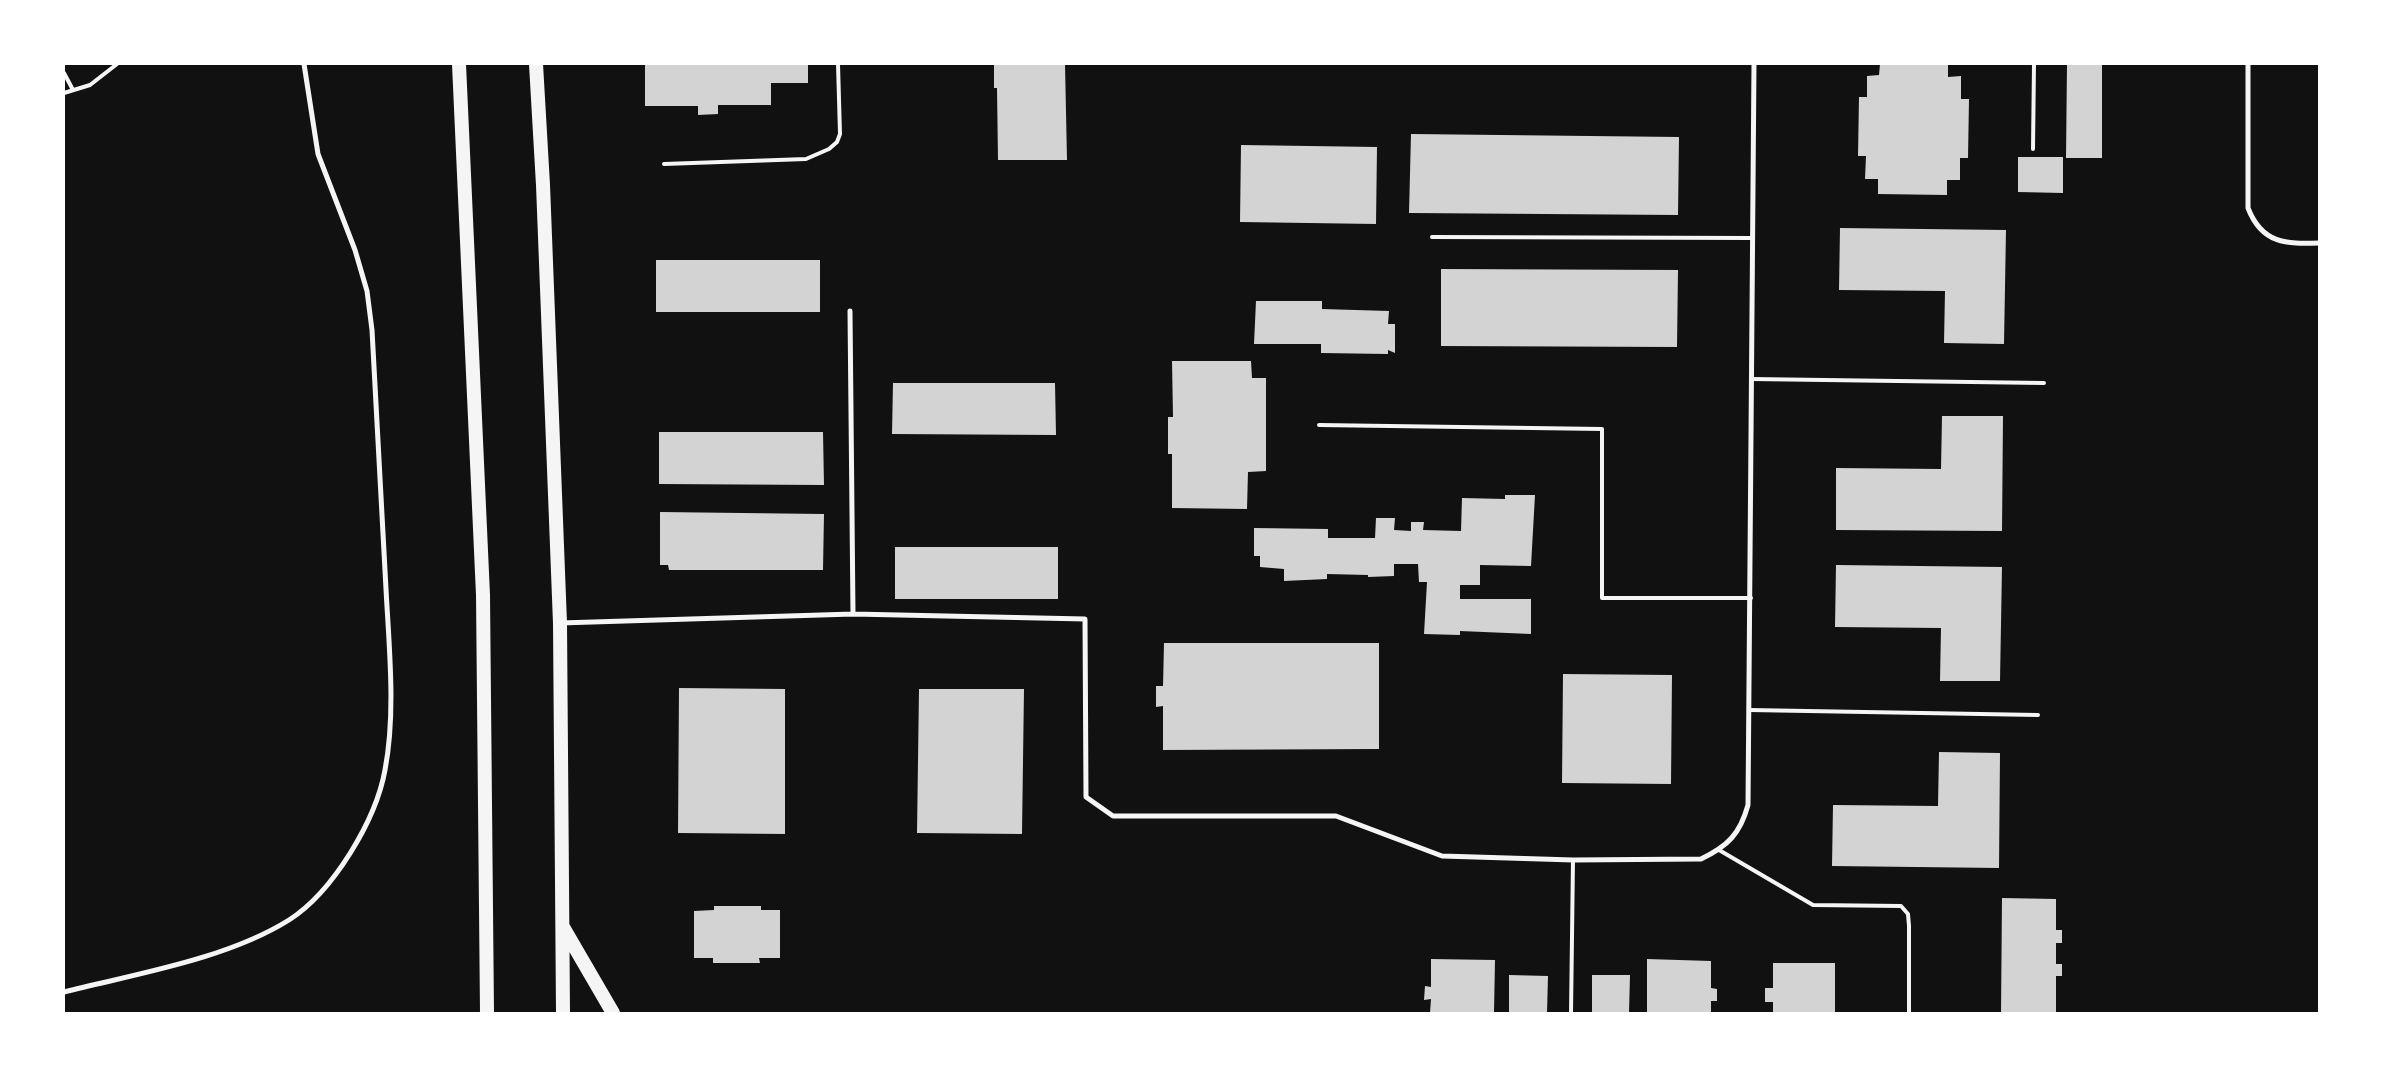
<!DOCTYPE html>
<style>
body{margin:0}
#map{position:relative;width:2383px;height:1077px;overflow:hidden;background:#111;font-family:Lora,serif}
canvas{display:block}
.frame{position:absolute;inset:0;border:65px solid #fff;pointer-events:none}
</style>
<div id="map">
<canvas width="2383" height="1077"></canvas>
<div class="frame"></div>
</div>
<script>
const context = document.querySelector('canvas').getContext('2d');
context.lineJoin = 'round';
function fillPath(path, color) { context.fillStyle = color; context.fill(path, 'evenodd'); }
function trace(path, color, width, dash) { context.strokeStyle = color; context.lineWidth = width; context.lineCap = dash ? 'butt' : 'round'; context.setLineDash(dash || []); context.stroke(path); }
fillPath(new Path2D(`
 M 645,64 L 808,64 L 808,83 L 771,83 L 771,105 L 718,105 L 718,114 L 698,115 L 698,106 L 645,106 Z
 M 994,64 L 1065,64 L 1067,160 L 998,160 L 997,88 L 994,88 Z
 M 1880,64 L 1948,64 L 1948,77 L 1961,76 L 1961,99 L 1969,99 L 1968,158 L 1960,158 L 1960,180 L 1947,180 L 1947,195 L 1878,194 L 1878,179 L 1865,179 L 1866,156 L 1858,156 L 1859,97 L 1867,97 L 1867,76 L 1879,75 Z
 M 2067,64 L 2102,64 L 2102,158 L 2066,158 Z
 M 1411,134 L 1679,137 L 1678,215 L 1409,213 Z
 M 1241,145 L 1377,147 L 1376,224 L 1240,222 Z
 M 2018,157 L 2063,157 L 2063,193 L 2018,192 Z
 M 1840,228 L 2006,230 L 2004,344 L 1944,343 L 1945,291 L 1839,290 Z
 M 656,260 L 820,260 L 820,312 L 656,312 Z
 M 1441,269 L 1678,270 L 1677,347 L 1441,346 Z
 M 1256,301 L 1322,301 L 1322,309 L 1389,311 L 1388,324 L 1395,324 L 1395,353 L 1388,350 L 1388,354 L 1321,353 L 1321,344 L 1254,344 Z
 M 1172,361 L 1251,361 L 1252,378 L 1266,378 L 1266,471 L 1248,472 L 1247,509 L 1172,508 L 1172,454 L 1168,454 L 1168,417 L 1173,417 Z
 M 893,383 L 1055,383 L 1056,435 L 892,434 Z
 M 1942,416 L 2003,416 L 2002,531 L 1836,530 L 1836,468 L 1941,469 Z
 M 659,432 L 823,432 L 824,485 L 659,484 Z
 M 1505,495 L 1535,495 L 1531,566 L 1480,565 L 1480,585 L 1460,585 L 1460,599 L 1531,599 L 1531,634 L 1460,631 L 1460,635 L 1424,634 L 1427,582 L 1419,582 L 1418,564 L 1394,564 L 1394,576 L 1368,577 L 1368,575 L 1327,574 L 1327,579 L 1284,581 L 1284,569 L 1260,567 L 1260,556 L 1254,556 L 1254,528 L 1328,529 L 1328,538 L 1375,538 L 1376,518 L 1395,518 L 1394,530 L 1411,531 L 1411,522 L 1424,522 L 1423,530 L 1461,531 L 1462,498 L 1505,499 Z
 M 660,512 L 824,514 L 823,570 L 669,570 L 668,565 L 660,565 Z
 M 895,547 L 1058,547 L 1058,599 L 895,599 Z
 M 1836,565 L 2002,567 L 2000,681 L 1940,681 L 1941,628 L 1835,627 Z
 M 1164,643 L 1379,643 L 1379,749 L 1163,750 L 1163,706 L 1156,707 L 1156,686 L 1163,686 Z
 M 1563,674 L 1672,675 L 1671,784 L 1562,783 Z
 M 679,688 L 785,689 L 785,834 L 678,833 Z
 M 919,689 L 1024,689 L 1022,834 L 917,833 Z
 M 1939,752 L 2000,753 L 1999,868 L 1832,866 L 1833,805 L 1938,806 Z
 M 2002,898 L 2056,899 L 2056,930 L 2062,930 L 2062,943 L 2056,943 L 2056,964 L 2062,964 L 2062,976 L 2056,976 L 2056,1013 L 2001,1013 Z
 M 714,906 L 761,906 L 761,910 L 780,910 L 780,958 L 759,958 L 760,963 L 713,963 L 713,958 L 694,958 L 694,911 L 714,910 Z
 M 1431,959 L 1495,960 L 1494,1013 L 1430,1013 L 1431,999 L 1424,1000 L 1425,986 L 1431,987 Z
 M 1647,959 L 1711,961 L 1711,988 L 1717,989 L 1717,1001 L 1711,1001 L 1711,1013 L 1647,1013 Z
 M 1773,963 L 1835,963 L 1835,1013 L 1773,1013 L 1773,1002 L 1765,1002 L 1765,988 L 1773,988 Z
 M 1509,975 L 1548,976 L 1547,1013 L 1509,1013 Z
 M 1592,975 L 1630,975 L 1629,1013 L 1592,1013 Z`), '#d3d3d3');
trace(new Path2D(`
 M 64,73 L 73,90
 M 64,93 L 90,85 L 117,64
 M 2033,149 L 2034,64
 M 664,164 L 806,159 L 829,149 L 837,142 L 840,134 L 838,64
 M 1432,237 L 1752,238
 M 1751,379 L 2044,383
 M 1319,425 L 1602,429 L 1602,598 L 1751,598
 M 1749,710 L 2038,715
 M 1719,850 L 1813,905 L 1901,906 L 1908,914 L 1909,926 L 1909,1013
 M 1571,1013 L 1573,860`), '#f5f5f5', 4);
trace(new Path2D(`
 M 2248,64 L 2248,208 C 2262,244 2286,244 2319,243
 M 850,311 L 853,614
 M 560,623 L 853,614 L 1085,619 L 1086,797 L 1113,816 L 1336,816 L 1442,856 L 1573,860 L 1701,859 C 1728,846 1740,834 1748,805 L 1754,64
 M 64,992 C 135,974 227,959 289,920 C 333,892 376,820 385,770 C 396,713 389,647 386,589 C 381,503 377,416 372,330 L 367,291 L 355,250 L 318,154 L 304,64`), '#f5f5f5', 5);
trace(new Path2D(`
 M 459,64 L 483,595 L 487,1013
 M 536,64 L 543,185 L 560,623 L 563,1013
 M 563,927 L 613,1013`), '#f5f5f5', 14);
</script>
